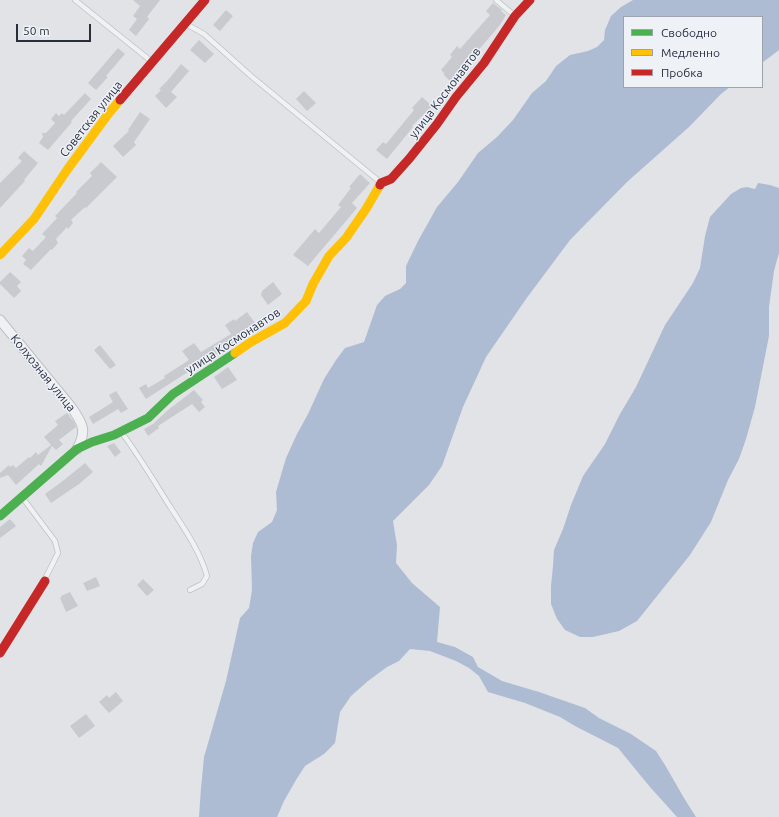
<!DOCTYPE html>
<meta charset="utf-8">
<style>
body{margin:0}
#map{position:relative;width:779px;height:817px;overflow:hidden;background:#e1e3e7;font-family:Ubuntu,sans-serif}
canvas{display:block}
.legend{position:absolute;left:623px;top:16px;width:140px;height:72px;box-sizing:border-box;background:#eef1f6;border:1px solid #9ea3ad;margin:0;padding:5px 7px;list-style:none;font-size:12px;color:#272e40}
.legend li{display:flex;align-items:center;gap:8px;height:20px}
.legend b{width:20px;border:1px solid #9ea3ad}
.scale{position:absolute;left:16px;top:24px;width:75px;height:18px;box-sizing:border-box;border:2px solid #272e40;border-top:0;padding-left:5px;font-size:12px;line-height:14px;white-space:nowrap;color:#272e40;-webkit-text-stroke:3px #eef1f6;paint-order:stroke}
</style>
<div id="map">
<canvas width="779" height="817"></canvas>
<ul class="legend">
<li><b style="height:5px;background:#4caf50"></b>Свободно</li>
<li><b style="height:5px;background:#ffc107"></b>Медленно</li>
<li><b style="height:5px;background:#c62828"></b>Пробка</li>
</ul>
<div class="scale">50 m</div>
</div>
<script>
const context = document.querySelector('canvas').getContext('2d');
context.lineJoin = 'round';
function fillPath(path, color) { context.fillStyle = color; context.fill(path, 'evenodd'); }
function trace(path, color, width, dash) { context.strokeStyle = color; context.lineWidth = width; context.lineCap = dash ? 'butt' : 'round'; context.setLineDash(dash || []); context.stroke(path); }
function label(font, color, halo, rows, align = 'center') {
  context.font = font + ' Ubuntu,sans-serif'; context.lineWidth = 3; context.setLineDash([]); context.textBaseline = 'middle'; context.strokeStyle = halo; context.fillStyle = color; for (const [text, x, y, turn = 0] of rows) {
    context.save(); context.translate(x, y); context.rotate((+turn || 0) * Math.PI / 180); context.textAlign = isNaN(turn) ? turn : align; if (halo) context.strokeText(text, 0, 0); context.fillText(text, 0, 0); context.restore();
  }
}
fillPath(new Path2D(`
 M 633,0 L 779,0 L 779,50 L 762,63 L 762,17 L 624,17 L 624,87 L 730,87 L 721,94 L 689,127 L 627,182 L 570,240 L 526,299 L 486,357 L 463,407 L 442,466 L 429,485 L 393,521 L 397,545 L 396,563 L 412,583 L 440,607 L 437,642 L 455,647 L 473,657 L 478,667 L 502,681 L 539,692 L 585,708 L 599,718 L 631,734 L 656,751 L 665,765 L 684,798 L 696,817 L 677,817 L 650,787 L 618,748 L 575,726 L 560,717 L 525,703 L 488,692 L 479,676 L 469,668 L 456,661 L 430,651 L 410,649 L 399,661 L 387,667 L 368,681 L 351,696 L 340,712 L 335,743 L 324,754 L 305,766 L 296,780 L 284,801 L 277,817 L 199,817 L 201,788 L 204,757 L 226,681 L 240,618 L 249,608 L 252,590 L 251,556 L 253,543 L 258,532 L 272,522 L 277,510 L 276,492 L 286,458 L 297,434 L 308,414 L 324,379 L 336,360 L 345,348 L 364,342 L 377,305 L 385,296 L 400,289 L 406,283 L 406,266 L 418,241 L 437,207 L 458,182 L 478,153 L 497,137 L 513,120 L 532,93 L 546,81 L 556,66 L 570,55 L 588,51 L 597,47 L 604,40 L 605,30 L 611,16 L 621,7 Z
 M 758,183 L 770,185 L 779,188 L 779,253 L 774,271 L 769,307 L 769,336 L 755,407 L 746,439 L 739,459 L 728,480 L 711,522 L 690,555 L 637,621 L 619,631 L 593,637 L 580,637 L 565,630 L 557,619 L 551,604 L 551,586 L 553,566 L 554,550 L 563,529 L 571,505 L 583,476 L 605,444 L 620,414 L 636,387 L 665,325 L 693,283 L 700,268 L 705,236 L 710,217 L 731,194 L 741,188 L 747,187 L 755,189 Z`), '#aebcd3');
fillPath(new Path2D(`
 M 133,0 L 160,0 L 147,17 L 149,19 L 136,36 L 129,30 L 137,19 L 133,16 L 140,6 Z
 M 493,3 L 502,10 L 501,11 L 506,15 L 500,25 L 451,82 L 444,75 L 444,73 L 441,70 L 452,57 L 450,55 L 457,46 L 460,49 L 490,15 L 486,11 Z
 M 226,10 L 233,16 L 220,31 L 213,25 Z
 M 199,40 L 214,54 L 205,63 L 190,50 Z
 M 118,48 L 125,54 L 106,76 L 108,77 L 96,90 L 88,83 Z
 M 181,64 L 189,71 L 171,92 L 177,97 L 166,108 L 155,96 L 161,90 L 159,89 L 168,80 Z
 M 304,91 L 316,103 L 307,111 L 296,99 Z
 M 85,93 L 91,99 L 71,121 L 72,122 L 48,150 L 39,143 L 43,137 L 42,133 L 46,133 L 55,123 L 51,119 L 56,113 L 59,116 L 62,113 L 64,115 Z
 M 422,97 L 432,106 L 412,126 L 413,127 L 387,159 L 376,150 L 383,142 L 386,144 L 414,110 L 412,108 Z
 M 140,112 L 150,119 L 134,142 L 136,145 L 123,157 L 113,146 L 129,131 L 128,130 Z
 M 24,151 L 38,163 L 24,180 L 25,181 L 0,208 L 0,183 L 22,161 L 18,158 Z
 M 101,162 L 117,177 L 86,208 L 85,207 L 71,220 L 73,223 L 68,229 L 67,227 L 56,239 L 58,243 L 52,250 L 51,249 L 31,270 L 23,264 L 26,260 L 22,256 L 29,248 L 33,251 L 46,237 L 42,234 L 57,218 L 55,216 L 77,193 L 76,192 L 92,176 L 90,173 Z
 M 360,174 L 370,183 L 352,203 L 357,208 L 308,266 L 293,255 L 315,229 L 319,233 L 341,207 L 338,205 L 351,188 L 349,187 Z
 M 10,272 L 21,282 L 17,286 L 21,291 L 14,298 L 0,284 L 0,282 Z
 M 273,282 L 282,294 L 268,305 L 261,295 L 262,291 Z
 M 247,312 L 258,327 L 232,344 L 232,345 L 227,349 L 220,353 L 218,353 L 195,369 L 194,368 L 146,399 L 139,388 L 146,384 L 148,388 L 165,378 L 164,376 L 189,360 L 182,351 L 194,343 L 201,352 L 231,334 L 225,325 L 234,319 L 235,321 Z
 M 100,345 L 116,365 L 110,369 L 94,350 Z
 M 228,367 L 237,380 L 222,389 L 214,377 Z
 M 194,390 L 203,400 L 201,402 L 205,407 L 199,412 L 192,404 L 158,426 L 159,428 L 148,436 L 144,429 L 153,424 L 168,410 Z
 M 116,391 L 128,409 L 121,413 L 118,409 L 93,424 L 89,417 L 113,402 L 109,395 Z
 M 67,413 L 74,422 L 76,427 L 59,440 L 63,444 L 56,450 L 52,446 L 41,466 L 39,464 L 16,485 L 8,475 L 0,478 L 0,473 L 9,465 L 10,467 L 13,465 L 16,468 L 29,457 L 30,458 L 36,452 L 38,455 L 51,445 L 44,437 L 58,425 L 55,421 Z
 M 114,443 L 121,452 L 115,457 L 107,446 Z
 M 85,463 L 93,472 L 79,484 L 51,503 L 45,494 L 64,480 Z
 M 10,519 L 16,526 L 0,538 L 0,527 Z
 M 96,577 L 100,586 L 87,591 L 83,583 Z
 M 143,579 L 154,590 L 147,596 L 137,585 Z
 M 70,592 L 78,606 L 66,612 L 60,598 L 62,597 L 61,596 Z
 M 116,692 L 123,701 L 109,713 L 99,702 L 107,695 L 109,698 Z
 M 86,714 L 95,726 L 79,738 L 70,726 Z`), '#c8cacf');
const lane = new Path2D(`
 M 75,0 L 151,61
 M 496,0 L 514,15
 M 186,24 L 204,34 L 251,76 L 380,182
 M 122,433 C 140,457 155,483 171,508 C 185,530 200,551 207,576 L 202,584 L 190,590
 M 22,497 L 55,541 L 58,553 L 45,579`);
const street = new Path2D(`
 M 0,320 L 72,408 C 83,424 87,431 77,449`);
trace(lane, '#bec0c4', 6);
trace(street, '#bec0c4', 11);
trace(lane, '#f0f1f3', 4.5);
trace(street, '#f0f1f3', 9);
trace(new Path2D(`
 M 0,516 L 77,449 L 92,442 L 114,435 L 148,418 L 173,394 L 235,353`), '#4caf50', 9);
trace(new Path2D(`
 M 0,255 L 34,219 L 67,170 L 109,113 L 120,100
 M 235,353 L 251,342 L 285,323 L 306,301 L 313,284 L 329,256 L 346,238 L 366,209 L 380,185`), '#ffc107', 9);
trace(new Path2D(`
 M 120,100 L 205,0
 M 380,185 L 381,183 L 391,179 L 409,159 L 437,124 L 456,97 L 484,63 L 515,16 L 530,0
 M 0,653 L 45,581`), '#c62828', 9);
label('12px', '#272e40', '#eef1f6', [
 ["улица Космонавтов",445,93,-53],
 ["Советская улица",91,119,-52],
 ["улица Космонавтов",233,341,-33],
 ["Колхозная улица",43,373,51]
]);
</script>
